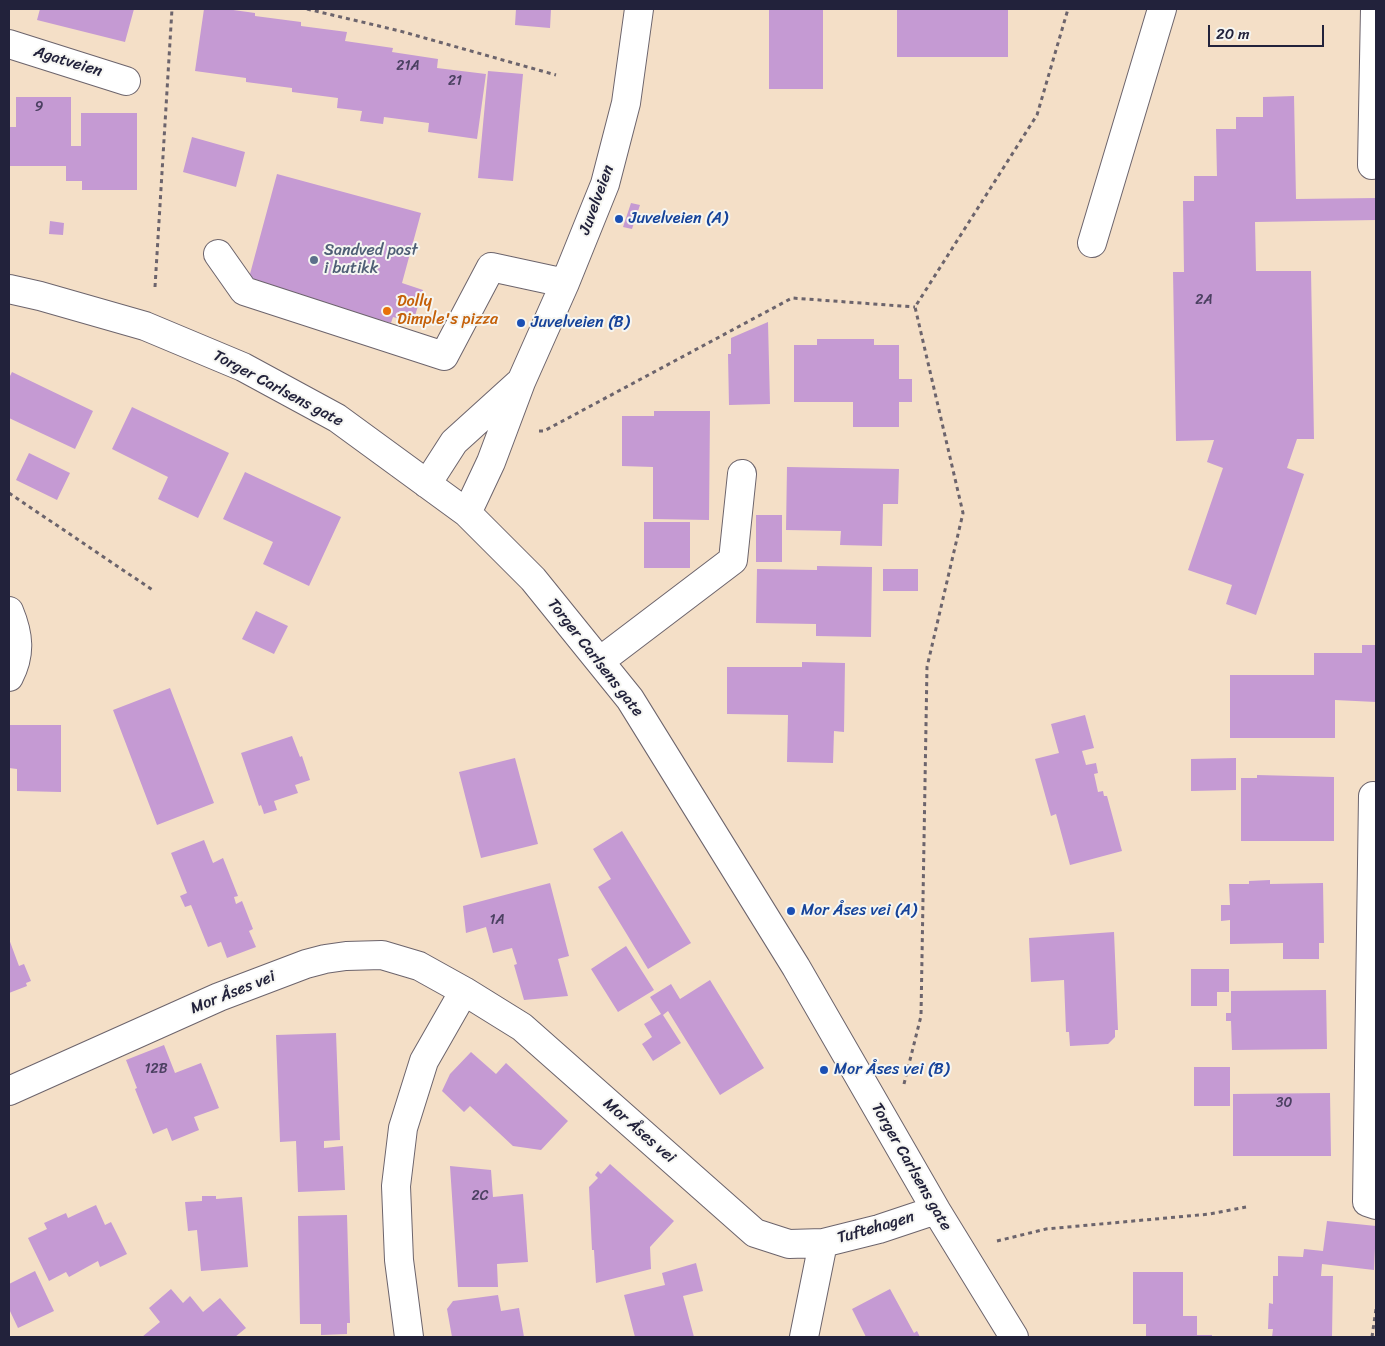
<!DOCTYPE html>
<meta charset="utf-8">
<style>
body{margin:0}
#map{position:relative;width:1385px;height:1346px;overflow:hidden;background:#f4dfc7;font-family:Sriracha,sans-serif}
canvas{display:block}
.frame{position:absolute;inset:0;border:10px solid #22223b;pointer-events:none}
.scale{position:absolute;left:1208px;top:25px;width:116px;height:22px;box-sizing:border-box;border:2px solid #22223b;border-top:0;padding-left:6px;font-size:15px;line-height:18px;white-space:nowrap;color:#22223b;-webkit-text-stroke:4px #f6f6f2;paint-order:stroke}
</style>
<div id="map">
<canvas width="1385" height="1346"></canvas>
<div class="frame"></div>
<div class="scale">20 m</div>
</div>
<script>
const context = document.querySelector('canvas').getContext('2d');
context.lineJoin = 'round';
function fillPath(path, color) { context.fillStyle = color; context.fill(path, 'evenodd'); }
function trace(path, color, width, dash) { context.strokeStyle = color; context.lineWidth = width; context.lineCap = dash ? 'butt' : 'round'; context.setLineDash(dash || []); context.stroke(path); }
function label(font, color, halo, rows, align = 'center') {
  context.font = font + ' Sriracha,sans-serif'; context.lineWidth = 4; context.setLineDash([]); context.textBaseline = 'middle'; context.strokeStyle = halo; context.fillStyle = color; for (const [text, x, y, turn = 0] of rows) {
    context.save(); context.translate(x, y); context.rotate((+turn || 0) * Math.PI / 180); context.textAlign = isNaN(turn) ? turn : align; if (halo) context.strokeText(text, 0, 0); context.fillText(text, 0, 0); context.restore();
  }
}
fillPath(new Path2D(`
 M 40,9 L 134,9 L 125,42 L 37,20 Z
 M 204,9 L 226,9 L 255,13 L 255,16 L 301,22 L 301,26 L 347,32 L 345,41 L 393,48 L 392,52 L 438,59 L 437,68 L 486,74 L 477,139 L 428,132 L 429,123 L 384,117 L 383,124 L 360,121 L 362,111 L 337,108 L 338,98 L 292,92 L 292,88 L 246,82 L 246,78 L 195,71 Z
 M 516,9 L 551,9 L 550,28 L 515,25 Z
 M 769,9 L 823,9 L 823,89 L 769,89 Z
 M 897,9 L 1008,9 L 1008,57 L 897,57 Z
 M 488,71 L 523,74 L 513,181 L 478,178 Z
 M 1294,96 L 1296,199 L 1376,198 L 1376,220 L 1255,222 L 1256,271 L 1311,271 L 1314,439 L 1297,439 L 1287,468 L 1304,474 L 1256,615 L 1226,604 L 1232,585 L 1188,570 L 1223,468 L 1207,462 L 1214,440 L 1176,441 L 1173,272 L 1184,272 L 1183,201 L 1194,201 L 1194,176 L 1217,176 L 1216,129 L 1236,129 L 1236,117 L 1263,117 L 1263,97 Z
 M 16,97 L 71,97 L 71,146 L 81,146 L 81,113 L 137,113 L 137,190 L 82,190 L 82,181 L 66,181 L 66,166 L 9,166 L 9,127 L 16,127 Z
 M 192,137 L 245,152 L 236,187 L 183,172 Z
 M 277,174 L 421,213 L 402,283 L 423,290 L 413,322 L 393,317 L 391,323 L 247,285 Z
 M 631,203 L 640,205 L 632,229 L 623,227 Z
 M 50,221 L 64,223 L 63,235 L 49,234 Z
 M 768,322 L 770,404 L 729,405 L 728,354 L 731,354 L 731,338 Z
 M 817,339 L 874,339 L 874,345 L 899,345 L 899,379 L 912,379 L 912,402 L 899,402 L 899,427 L 853,427 L 853,402 L 794,402 L 794,345 L 817,345 Z
 M 12,372 L 93,411 L 75,449 L 9,418 L 9,378 Z
 M 132,407 L 229,453 L 198,518 L 158,499 L 168,477 L 112,449 Z
 M 654,411 L 710,411 L 709,520 L 653,519 L 653,467 L 622,466 L 622,416 L 654,416 Z
 M 29,453 L 70,473 L 57,500 L 16,480 Z
 M 787,467 L 899,469 L 898,504 L 883,504 L 882,546 L 840,545 L 841,531 L 786,530 Z
 M 245,472 L 341,517 L 309,586 L 263,564 L 273,542 L 223,519 Z
 M 756,515 L 782,515 L 782,562 L 756,562 Z
 M 644,522 L 690,522 L 690,568 L 644,568 Z
 M 817,566 L 872,567 L 871,637 L 816,636 L 816,624 L 756,623 L 757,569 L 817,570 Z
 M 883,569 L 918,569 L 918,591 L 883,591 Z
 M 256,611 L 288,626 L 274,654 L 242,639 Z
 M 1362,645 L 1376,645 L 1376,702 L 1335,700 L 1335,738 L 1230,738 L 1230,675 L 1314,675 L 1314,653 L 1362,653 Z
 M 802,662 L 845,663 L 844,732 L 834,731 L 833,763 L 787,762 L 788,715 L 727,714 L 727,667 L 802,667 Z
 M 170,688 L 214,803 L 157,825 L 113,710 Z
 M 1085,715 L 1094,748 L 1082,751 L 1086,765 L 1096,763 L 1098,773 L 1094,774 L 1098,792 L 1103,791 L 1104,796 L 1107,796 L 1122,851 L 1070,865 L 1056,814 L 1051,816 L 1035,759 L 1059,753 L 1051,724 Z
 M 9,725 L 61,725 L 61,792 L 17,791 L 17,769 L 9,768 Z
 M 292,736 L 300,757 L 302,756 L 310,780 L 295,785 L 298,793 L 274,801 L 277,810 L 264,814 L 261,805 L 259,806 L 241,753 Z
 M 515,758 L 538,844 L 481,858 L 459,772 Z
 M 1236,758 L 1236,790 L 1191,791 L 1191,759 Z
 M 1257,775 L 1334,777 L 1334,841 L 1241,841 L 1241,778 L 1257,778 Z
 M 622,831 L 691,943 L 648,969 L 598,887 L 611,879 L 593,849 Z
 M 204,840 L 213,863 L 223,858 L 238,896 L 234,897 L 236,904 L 242,901 L 253,929 L 249,931 L 256,947 L 227,958 L 221,942 L 208,947 L 191,905 L 185,907 L 180,896 L 187,893 L 171,853 Z
 M 1270,880 L 1270,884 L 1323,883 L 1324,943 L 1319,943 L 1319,959 L 1283,959 L 1283,943 L 1230,944 L 1230,920 L 1221,921 L 1221,905 L 1230,905 L 1229,884 L 1249,884 L 1249,881 Z
 M 550,883 L 569,956 L 558,959 L 568,996 L 524,1000 L 514,965 L 517,964 L 512,948 L 493,953 L 486,927 L 466,933 L 463,906 Z
 M 1114,932 L 1118,1030 L 1115,1030 L 1115,1037 L 1108,1044 L 1070,1046 L 1069,1032 L 1066,1032 L 1064,980 L 1031,982 L 1029,938 Z
 M 9,939 L 19,966 L 24,964 L 31,981 L 26,983 L 27,986 L 9,993 Z
 M 626,946 L 654,990 L 618,1012 L 591,969 Z
 M 1191,969 L 1229,969 L 1229,992 L 1217,992 L 1217,1006 L 1191,1006 Z
 M 710,980 L 764,1068 L 720,1095 L 668,1011 L 663,1015 L 681,1043 L 653,1061 L 642,1044 L 652,1037 L 644,1024 L 661,1014 L 650,997 L 671,984 L 680,999 Z
 M 1326,990 L 1327,1049 L 1232,1050 L 1231,1021 L 1226,1021 L 1226,1013 L 1231,1013 L 1231,991 Z
 M 336,1033 L 340,1140 L 324,1141 L 324,1148 L 343,1146 L 345,1190 L 298,1192 L 296,1141 L 280,1142 L 276,1035 Z
 M 164,1045 L 175,1073 L 201,1063 L 219,1108 L 194,1117 L 199,1130 L 172,1141 L 167,1128 L 153,1134 L 135,1089 L 137,1088 L 126,1060 Z
 M 471,1052 L 496,1074 L 506,1063 L 568,1121 L 541,1150 L 513,1146 L 470,1106 L 464,1112 L 442,1091 L 450,1074 Z
 M 1194,1067 L 1230,1067 L 1230,1106 L 1194,1106 Z
 M 1330,1093 L 1331,1156 L 1233,1156 L 1233,1094 Z
 M 610,1164 L 674,1221 L 650,1247 L 651,1269 L 596,1283 L 594,1250 L 592,1250 L 589,1187 L 598,1178 L 595,1175 L 598,1171 L 601,1174 Z
 M 450,1166 L 491,1170 L 493,1197 L 523,1194 L 528,1262 L 497,1264 L 498,1287 L 458,1287 Z
 M 202,1196 L 216,1196 L 216,1199 L 242,1197 L 248,1267 L 201,1271 L 197,1230 L 188,1231 L 185,1202 L 202,1201 Z
 M 96,1205 L 105,1225 L 111,1222 L 127,1254 L 100,1267 L 98,1261 L 69,1277 L 66,1272 L 49,1281 L 28,1238 L 47,1229 L 44,1223 L 66,1213 L 68,1218 Z
 M 347,1215 L 350,1323 L 347,1323 L 347,1334 L 321,1335 L 321,1324 L 300,1324 L 298,1216 Z
 M 1327,1221 L 1376,1226 L 1374,1270 L 1322,1264 L 1321,1276 L 1333,1276 L 1332,1337 L 1272,1337 L 1273,1329 L 1268,1329 L 1269,1303 L 1273,1304 L 1273,1276 L 1278,1276 L 1278,1256 L 1303,1257 L 1304,1249 L 1323,1251 Z
 M 696,1263 L 703,1291 L 683,1296 L 694,1337 L 635,1337 L 624,1295 L 665,1285 L 662,1273 Z
 M 35,1271 L 54,1311 L 18,1328 L 9,1309 L 9,1284 Z
 M 1133,1272 L 1183,1272 L 1183,1316 L 1197,1316 L 1197,1335 L 1212,1335 L 1212,1337 L 1146,1337 L 1146,1324 L 1133,1324 Z
 M 171,1289 L 183,1303 L 190,1296 L 203,1312 L 220,1298 L 246,1328 L 235,1337 L 142,1337 L 160,1322 L 149,1308 Z
 M 890,1289 L 914,1333 L 917,1331 L 920,1337 L 866,1337 L 852,1309 Z
 M 498,1295 L 501,1311 L 519,1308 L 524,1337 L 452,1337 L 447,1309 L 453,1301 Z`), '#c59ad3');
const minor = new Path2D(`
 M 9,44 L 126,81
 M 1372,165 L 1375,9
 M 1092,243 L 1162,9
 M 218,254 L 244,291 L 444,356 L 491,267 L 565,283
 M 9,289 L 40,296 L 145,326 L 243,367 L 337,418 L 467,513 L 533,579 L 630,699 L 796,967 L 936,1210 L 1014,1337
 M 427,484 L 454,442 L 518,384
 M 467,513 L 491,462 L 521,382 L 565,283 L 605,184 L 626,103 L 639,9
 M 9,611 C 19,635 21,654 9,677
 M 600,661 L 733,560 L 742,474
 M 1373,796 L 1367,1202 L 1376,1205
 M 9,1091 L 219,997 L 306,964 L 325,959 L 346,956 L 382,955 L 419,966 L 464,991 L 522,1027 L 755,1233 L 789,1244 L 823,1243
 M 409,1337 L 399,1260 L 396,1186 L 403,1128 L 424,1061 L 464,991
 M 804,1337 L 823,1243 L 879,1229 L 936,1210`);
trace(minor, '#6c646c', 30);
trace(new Path2D(`
 M 307,9 L 400,31 L 556,75
 M 155,287 L 172,9
 M 539,431 L 544,431 L 792,298 L 915,307
 M 9,493 L 154,591
 M 904,1084 L 921,1016 L 927,667 L 963,513 L 915,307 L 1037,115 L 1068,9
 M 997,1241 L 1046,1229 L 1210,1214 L 1246,1207
 M 1372,1337 L 1376,1309`), '#6c646c', 3, [4, 4]);
trace(minor, '#fff', 28);
for (const [x, y, r, color] of [
 [619,219,5,"#1a4fb4"],
 [314,260,5,"#5c6f8a"],
 [387,311,5,"#e8710a"],
 [521,323,5,"#1a4fb4"],
 [791,911,5,"#1a4fb4"],
 [824,1070,5,"#1a4fb4"]
]) { const dot = new Path2D(); dot.arc(x, y, r, 0, 2 * Math.PI); context.fillStyle = color; context.fill(dot); trace(dot, '#f6f6f2', 2); }
label('14px', '#4b4061', null, [
 ["21A",408,66],
 ["21",455,81],
 ["9",39,107],
 ["2A",1204,300],
 ["1A",497,920],
 ["12B",156,1069],
 ["30",1284,1103],
 ["2C",480,1196]
]);
label('16px', '#22223b', '#f6f6f2', [
 ["Agatveien",68,62,17],
 ["Juvelveien",597,200,-70],
 ["Torger Carlsens gate",278,389,28],
 ["Torger Carlsens gate",595,658,52],
 ["Mor Åses vei",233,993,-22],
 ["Mor Åses vei",639,1131,41],
 ["Torger Carlsens gate",911,1167,60],
 ["Tuftehagen",876,1228,-16]
]);
label('16px', '#164399', '#f6f6f2', [
 ["Juvelveien (A)",629,219],
 ["Juvelveien (B)",531,323],
 ["Mor Åses vei (A)",801,911],
 ["Mor Åses vei (B)",834,1070]
], 'left');
label('16px', '#4e5e75', '#f6f6f2', [
 ["Sandved post",324,251],
 ["i butikk",324,269]
], 'left');
label('16px', '#c56008', '#f6f6f2', [
 ["Dolly",397,302],
 ["Dimple's pizza",397,320]
], 'left');
</script>
